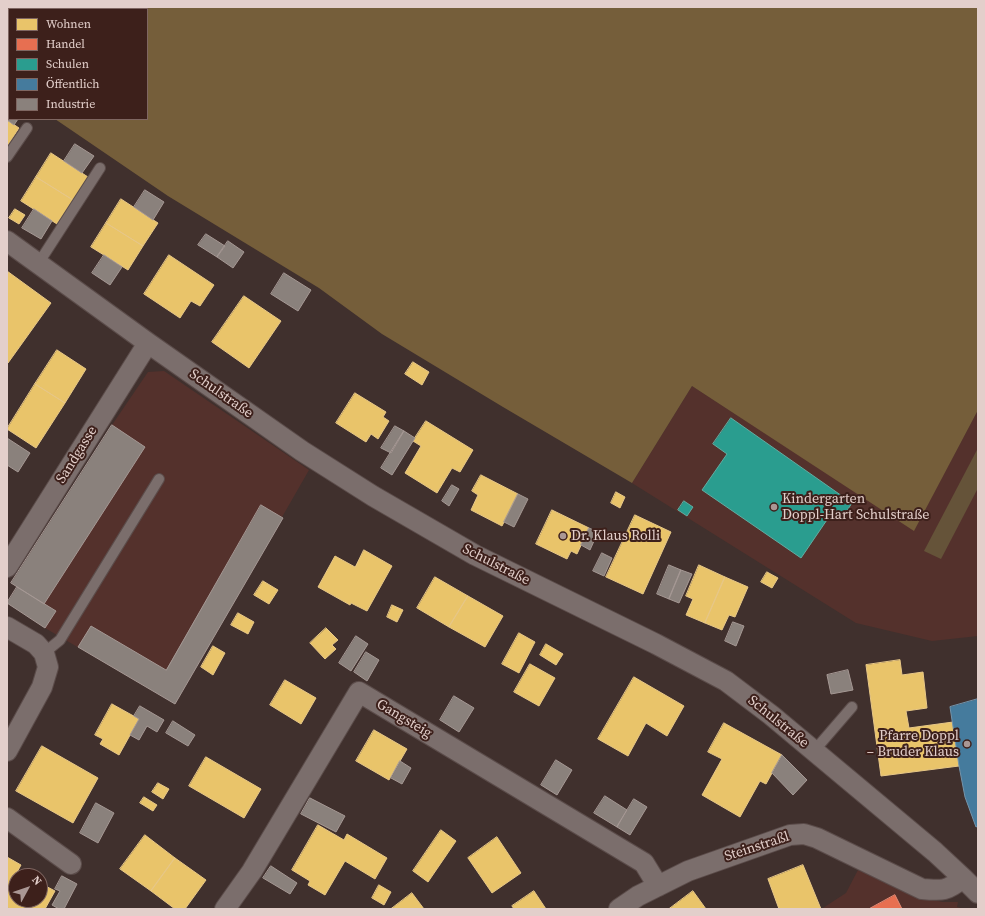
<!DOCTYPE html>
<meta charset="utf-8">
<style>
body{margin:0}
#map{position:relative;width:985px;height:916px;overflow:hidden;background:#40302d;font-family:"Source Serif 4",serif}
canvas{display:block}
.frame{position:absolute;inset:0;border:8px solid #e3cfcb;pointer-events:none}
.legend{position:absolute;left:8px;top:8px;width:140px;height:112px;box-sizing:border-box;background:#3d201b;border:1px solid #7f6661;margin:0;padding:5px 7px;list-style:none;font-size:12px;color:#e3cfcb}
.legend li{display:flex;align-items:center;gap:8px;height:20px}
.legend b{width:20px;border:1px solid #7f6661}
.north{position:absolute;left:8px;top:868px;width:40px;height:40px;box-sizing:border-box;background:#3d201b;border:1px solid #7f6661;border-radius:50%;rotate:50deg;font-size:11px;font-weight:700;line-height:16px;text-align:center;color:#e3cfcb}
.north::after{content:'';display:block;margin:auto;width:14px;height:18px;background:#aa9794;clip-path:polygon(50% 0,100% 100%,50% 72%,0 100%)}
</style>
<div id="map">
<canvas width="985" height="916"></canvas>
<div class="frame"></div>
<ul class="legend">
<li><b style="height:11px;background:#e9c46a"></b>Wohnen</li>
<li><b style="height:11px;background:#e76f51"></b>Handel</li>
<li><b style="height:11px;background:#2a9d8f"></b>Schulen</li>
<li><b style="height:11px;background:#457b9d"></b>Öffentlich</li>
<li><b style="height:11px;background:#8a817c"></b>Industrie</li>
</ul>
<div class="north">N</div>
</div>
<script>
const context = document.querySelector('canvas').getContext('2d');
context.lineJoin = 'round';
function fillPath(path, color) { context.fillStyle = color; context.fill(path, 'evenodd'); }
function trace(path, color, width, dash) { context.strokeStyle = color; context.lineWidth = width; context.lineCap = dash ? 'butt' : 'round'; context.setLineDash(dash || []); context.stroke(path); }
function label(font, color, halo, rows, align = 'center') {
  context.font = font + ' "Source Serif 4",serif'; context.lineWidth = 4; context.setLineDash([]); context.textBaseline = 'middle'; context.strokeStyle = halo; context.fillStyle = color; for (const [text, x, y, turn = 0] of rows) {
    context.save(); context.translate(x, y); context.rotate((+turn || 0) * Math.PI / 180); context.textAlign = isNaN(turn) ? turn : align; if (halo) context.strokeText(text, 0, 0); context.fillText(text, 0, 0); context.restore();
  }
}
fillPath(new Path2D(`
 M 164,371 L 309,470 L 175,704 L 45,628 L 7,603 L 17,587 L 11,583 L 112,425 L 148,372 Z
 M 692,386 L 914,530 L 978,410 L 978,636 L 932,641 L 856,623 L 632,483 Z
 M 858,870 L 902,890 L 927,899 L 943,902 L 958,902 L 957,907 L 964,909 L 824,909 L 823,908 L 846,893 Z`), '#54312c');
fillPath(new Path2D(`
 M 978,448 L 978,488 L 941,559 L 924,551 Z`), '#655339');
fillPath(new Path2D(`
 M 7,7 L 978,7 L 978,410 L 914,531 L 692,386 L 632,483 L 503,407 L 382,334 L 319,288 L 168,196 L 55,119 L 147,119 L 147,9 L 9,9 L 9,91 L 7,89 Z`), '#755e3a');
const homes = new Path2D(`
 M 7,120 L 19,128 L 7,147 Z
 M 51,153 L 88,177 L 73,200 L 36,177 Z
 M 36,177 L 73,200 L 57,224 L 21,201 Z
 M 121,199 L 158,223 L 143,246 L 106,223 Z
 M 15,209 L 25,215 L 19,224 L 9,218 Z
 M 106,223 L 143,246 L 128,270 L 91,247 Z
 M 169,255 L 214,285 L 200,306 L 191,301 L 180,318 L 144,294 Z
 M 7,271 L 51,303 L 8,363 L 7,362 Z
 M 244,296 L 281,321 L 249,368 L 212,342 Z
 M 57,350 L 86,369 L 65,403 L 35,384 Z
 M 413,362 L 429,372 L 422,385 L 405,374 Z
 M 35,384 L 65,403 L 36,448 L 7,429 Z
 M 355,393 L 386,412 L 383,417 L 389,421 L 378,439 L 371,434 L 366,442 L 336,423 Z
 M 426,421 L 473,450 L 460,472 L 452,468 L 437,493 L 405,473 L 421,446 L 413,441 Z
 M 481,475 L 518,494 L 502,526 L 471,510 L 478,495 L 472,491 Z
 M 616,492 L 625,497 L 620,508 L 611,503 Z
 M 552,510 L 589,528 L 577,554 L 571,551 L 567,559 L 536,544 Z
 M 635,515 L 671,532 L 643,594 L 606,577 Z
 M 364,550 L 392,566 L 367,611 L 351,603 L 350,605 L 318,587 L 335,556 L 355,567 Z
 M 699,565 L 725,577 L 705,623 L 686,615 L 693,599 L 686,596 Z
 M 767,572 L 778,578 L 772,588 L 761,582 Z
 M 435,577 L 468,596 L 449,627 L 417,608 Z
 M 725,577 L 748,587 L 735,617 L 729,615 L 722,630 L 705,623 Z
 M 263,581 L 278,590 L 269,604 L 254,595 Z
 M 468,596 L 503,616 L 485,647 L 449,627 Z
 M 392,605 L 403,610 L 397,622 L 387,617 Z
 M 238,613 L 254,622 L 248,634 L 231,625 Z
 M 326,628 L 338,640 L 332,645 L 336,649 L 325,659 L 310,643 Z
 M 519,633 L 535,642 L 519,673 L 502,664 Z
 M 546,644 L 563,654 L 556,665 L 540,655 Z
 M 213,646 L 225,653 L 213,675 L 201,667 Z
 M 900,660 L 902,675 L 923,672 L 927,708 L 906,711 L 909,728 L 953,722 L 959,766 L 881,776 L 866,665 Z
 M 530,664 L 555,678 L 539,706 L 514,692 Z
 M 634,677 L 684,706 L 667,736 L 646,723 L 628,756 L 598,739 Z
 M 285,680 L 316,698 L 301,724 L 270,705 Z
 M 112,704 L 139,719 L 119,755 L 100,744 L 103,739 L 95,735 Z
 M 724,723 L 782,755 L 766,784 L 760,781 L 740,817 L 702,795 L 722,759 L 708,752 Z
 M 374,730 L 407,749 L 389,780 L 356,761 Z
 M 42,746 L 98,778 L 73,823 L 16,791 Z
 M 206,757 L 261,789 L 244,818 L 189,786 Z
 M 158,783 L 169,789 L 163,799 L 152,792 Z
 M 144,797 L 157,805 L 153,811 L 140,803 Z
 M 318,825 L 344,840 L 347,834 L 387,858 L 375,879 L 345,861 L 325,895 L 308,885 L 310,881 L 292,870 Z
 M 441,830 L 456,841 L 428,882 L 413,871 Z
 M 145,835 L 175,858 L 151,891 L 120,869 Z
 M 497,837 L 521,873 L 492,893 L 468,858 Z
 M 7,857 L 21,865 L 7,890 Z
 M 175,858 L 206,880 L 185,909 L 175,909 L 151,891 Z
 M 803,865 L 821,909 L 779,909 L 768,879 Z
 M 18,871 L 27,876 L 16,876 L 16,900 L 40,900 L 40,883 L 55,891 L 45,909 L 11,909 L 7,907 L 7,890 Z
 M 379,885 L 391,892 L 384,905 L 372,898 Z
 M 534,891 L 546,909 L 514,909 L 512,906 Z
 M 693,891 L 706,909 L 669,909 Z
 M 412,893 L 424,909 L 391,909 Z`);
fillPath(homes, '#e9c46a');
trace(homes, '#e7c787', 1);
const shops = new Path2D(`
 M 895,895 L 902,909 L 869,909 Z`);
fillPath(shops, '#e76f51');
trace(shops, '#e68c76', 1);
const schools = new Path2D(`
 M 731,418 L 852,503 L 842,518 L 833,511 L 801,558 L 702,490 L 727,454 L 713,444 Z
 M 684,501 L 693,507 L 687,516 L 678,510 Z`);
fillPath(schools, '#2a9d8f');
trace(schools, '#62aca1', 1);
const public = new Path2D(`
 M 978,699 L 978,826 L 976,827 L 965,797 L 959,766 L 950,707 Z`);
fillPath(public, '#457b9d');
trace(public, '#7494ab', 1);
const industry = new Path2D(`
 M 7,95 L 9,96 L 9,119 L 18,119 L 14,125 L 7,120 Z
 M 75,144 L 94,156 L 82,173 L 64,161 Z
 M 145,190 L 164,202 L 153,220 L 134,207 Z
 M 34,209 L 52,221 L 41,239 L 22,228 Z
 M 206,234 L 225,246 L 217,257 L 198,245 Z
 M 228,241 L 244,252 L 233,268 L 217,257 Z
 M 104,255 L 122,267 L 110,285 L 92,273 Z
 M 284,273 L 311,290 L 298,311 L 271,294 Z
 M 112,425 L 145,447 L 44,604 L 11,583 Z
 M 395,426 L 404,431 L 391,453 L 381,448 Z
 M 404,431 L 415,438 L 392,475 L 381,468 Z
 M 7,438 L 30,453 L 18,472 L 7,465 Z
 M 452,485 L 459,489 L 449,506 L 442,501 Z
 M 518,494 L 528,499 L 514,527 L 504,522 Z
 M 261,505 L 283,518 L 175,704 L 78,647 L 91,626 L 166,670 Z
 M 589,528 L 598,532 L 590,550 L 581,545 Z
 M 602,553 L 612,558 L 604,576 L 593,571 Z
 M 669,565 L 681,570 L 669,599 L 657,594 Z
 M 681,570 L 692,574 L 679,603 L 669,599 Z
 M 17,587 L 56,611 L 45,628 L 7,603 Z
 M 733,622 L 744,626 L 736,646 L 725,641 Z
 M 356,636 L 368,644 L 351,671 L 339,663 Z
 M 366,652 L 379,660 L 367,681 L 354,672 Z
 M 848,670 L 853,690 L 831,694 L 827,675 Z
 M 454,696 L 474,708 L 459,732 L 440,720 Z
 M 140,706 L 164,720 L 157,732 L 147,726 L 139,740 L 130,735 L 139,719 L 134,716 Z
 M 173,721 L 195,735 L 188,746 L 166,733 Z
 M 782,755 L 807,780 L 793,795 L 772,773 Z
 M 556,760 L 572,770 L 557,795 L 541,785 Z
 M 400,761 L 411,768 L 402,784 L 391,778 Z
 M 605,796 L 627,810 L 617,827 L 594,813 Z
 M 310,798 L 345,816 L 336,832 L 301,814 Z
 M 634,799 L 647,807 L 630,835 L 617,827 Z
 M 96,803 L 114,813 L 98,843 L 80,833 Z
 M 271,866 L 297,883 L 290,894 L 263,878 Z
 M 62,876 L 77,884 L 64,909 L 59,909 L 52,905 L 60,891 L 55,889 Z`);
fillPath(industry, '#8a817c');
trace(industry, '#a59894', 1);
const service = new Path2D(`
 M 7,157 L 27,128
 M 38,264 L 100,168
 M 44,653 L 60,640 L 159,479
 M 814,751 L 852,707`);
const minor = new Path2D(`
 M 7,241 L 148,343 L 302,451 L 373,496 L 475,555 L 656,644 L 726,681 L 771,715 L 935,852 L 963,878 L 978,893
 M 7,567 L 148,343
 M 7,627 L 36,644 L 44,653 L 48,667 L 42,687 L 7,751
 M 7,818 L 71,864
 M 225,909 L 252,871 L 359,692 L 644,863 L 658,886
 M 619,909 L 638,896 L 688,871 L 790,835 L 804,834 L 817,838 L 922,889 C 943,891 947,891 963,878`);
trace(service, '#5b4c4a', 12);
trace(minor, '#5b4c4a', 22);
trace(service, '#7b6e6c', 10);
trace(minor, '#7b6e6c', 20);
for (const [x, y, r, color] of [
 [774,507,4,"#aa9794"],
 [563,536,4,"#aa9794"],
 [967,744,4,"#aa9794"]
]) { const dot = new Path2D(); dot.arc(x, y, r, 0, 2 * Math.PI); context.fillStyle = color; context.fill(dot); trace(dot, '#3d201b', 1.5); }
label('14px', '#e3cfcb', '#3d201b', [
 ["Schulstraße",221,394,35],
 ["Sandgasse",77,455,-58],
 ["Schulstraße",496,565,27],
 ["Gangsteig",404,719,31],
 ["Schulstraße",778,722,39],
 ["Steinstraßl",757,847,-18]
]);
label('14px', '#e3cfcb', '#3d201b', [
 ["Kindergarten",782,499],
 ["Doppl-Hart Schulstraße",782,515],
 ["Dr. Klaus Rolli",571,536],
 ["Pfarre Doppl",959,736,"right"],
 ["– Bruder Klaus",959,752,"right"]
], 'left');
</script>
